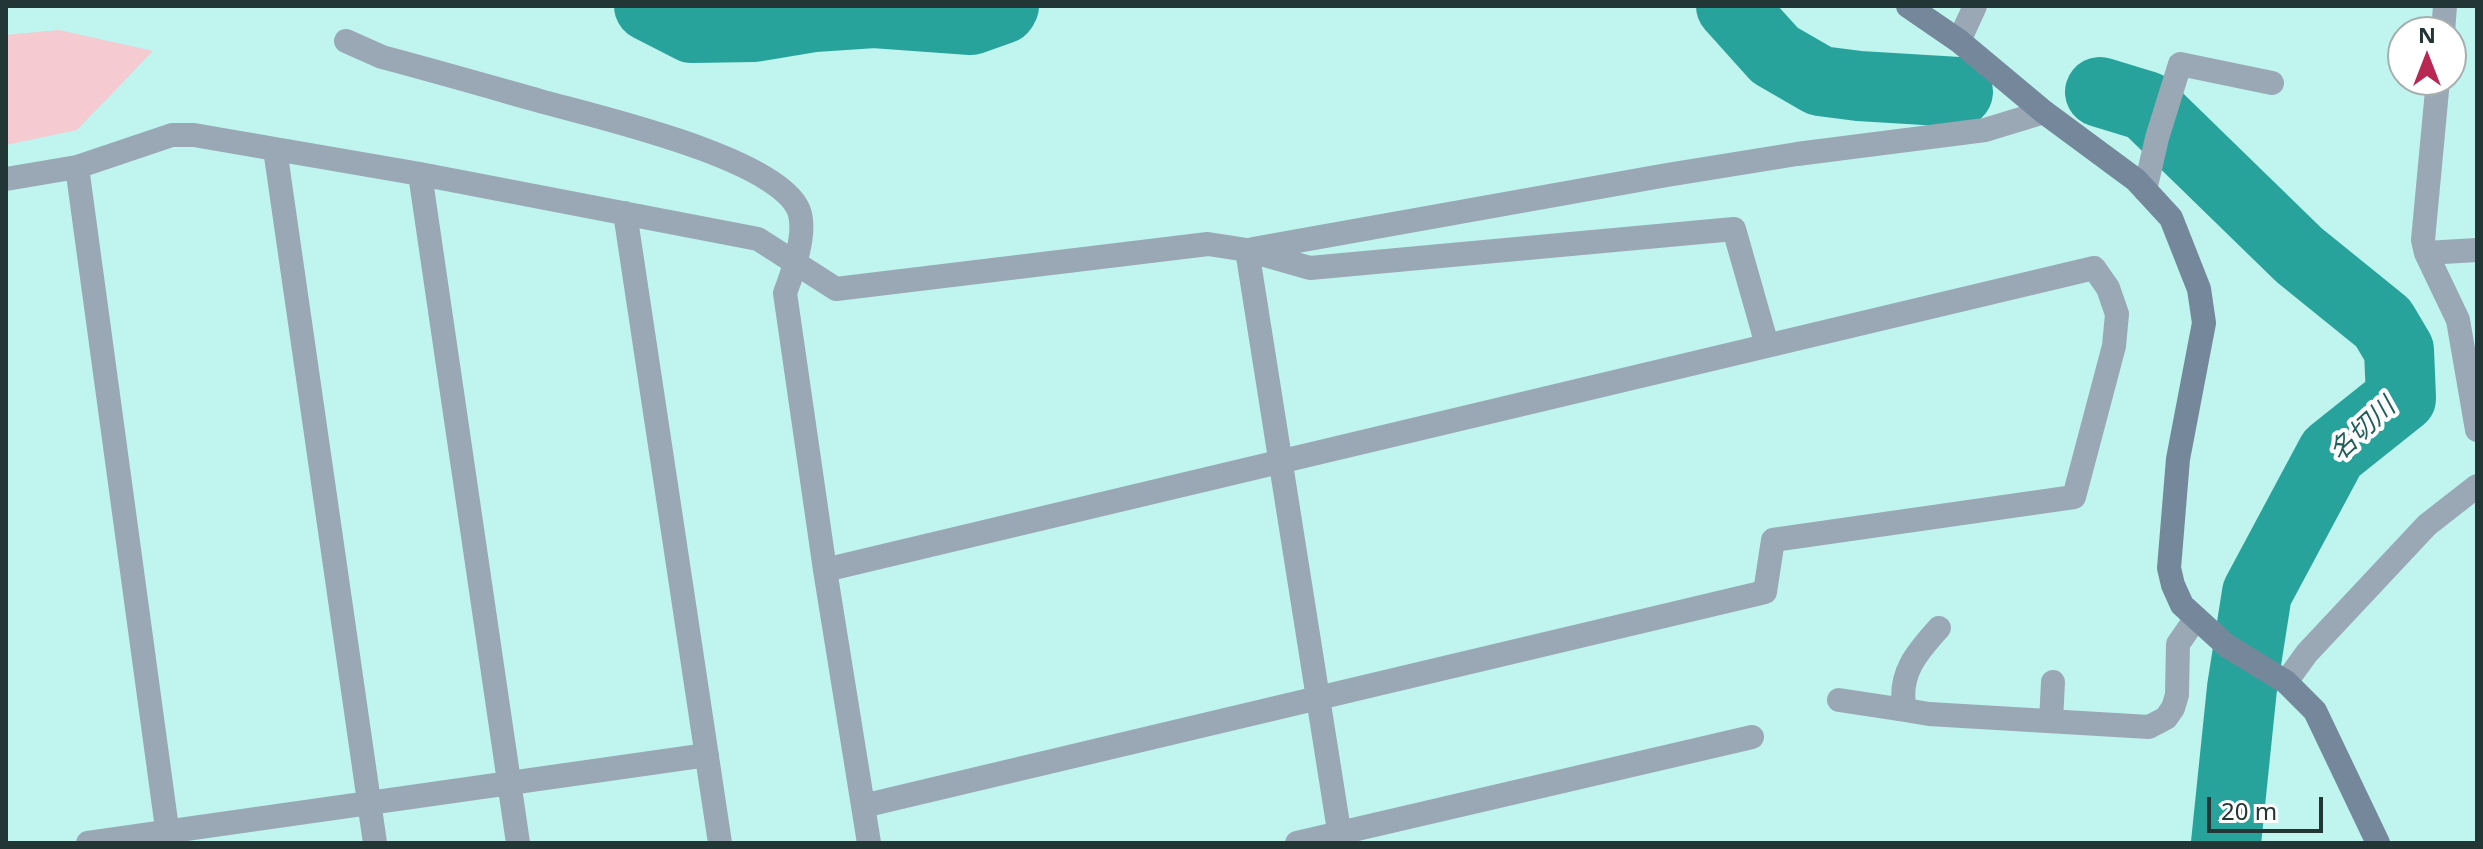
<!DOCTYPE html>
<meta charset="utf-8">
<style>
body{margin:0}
#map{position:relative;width:2483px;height:849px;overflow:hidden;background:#bff4ef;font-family:"Noto Sans",sans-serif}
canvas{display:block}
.frame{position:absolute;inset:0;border:8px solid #213635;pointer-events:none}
.north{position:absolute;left:2387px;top:16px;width:80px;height:80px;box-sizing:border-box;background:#fff;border:2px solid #a6afae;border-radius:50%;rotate:0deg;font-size:22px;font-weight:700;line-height:32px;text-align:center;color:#213635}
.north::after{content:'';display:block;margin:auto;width:28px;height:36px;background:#b82853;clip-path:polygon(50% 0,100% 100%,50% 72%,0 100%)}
.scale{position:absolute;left:2207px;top:797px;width:116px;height:36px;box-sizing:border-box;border:4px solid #213635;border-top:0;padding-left:10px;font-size:24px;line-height:28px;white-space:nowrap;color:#213635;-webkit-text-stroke:6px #fff;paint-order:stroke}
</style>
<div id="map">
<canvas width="2483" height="849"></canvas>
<div class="frame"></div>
<div class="north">N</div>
<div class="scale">20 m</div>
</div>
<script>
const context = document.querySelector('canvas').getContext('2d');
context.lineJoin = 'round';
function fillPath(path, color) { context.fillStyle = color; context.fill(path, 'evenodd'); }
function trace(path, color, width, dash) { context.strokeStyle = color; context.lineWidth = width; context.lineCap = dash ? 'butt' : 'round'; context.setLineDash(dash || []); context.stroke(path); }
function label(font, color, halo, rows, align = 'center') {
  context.font = font + ' "Noto Sans","Noto Sans JP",sans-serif'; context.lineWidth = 8; context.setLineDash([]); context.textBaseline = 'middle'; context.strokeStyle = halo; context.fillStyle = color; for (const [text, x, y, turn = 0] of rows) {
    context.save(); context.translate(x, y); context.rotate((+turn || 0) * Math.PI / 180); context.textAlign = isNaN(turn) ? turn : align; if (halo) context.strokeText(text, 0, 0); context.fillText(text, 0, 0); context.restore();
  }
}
fillPath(new Path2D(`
 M 59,30 L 153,51 L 77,130 L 6,145 L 6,35 Z`), '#f5cad0');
trace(new Path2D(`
 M 649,6 L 692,28 L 754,27 L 814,17 L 874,13 L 971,20 L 1002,9 L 1004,6
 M 1731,6 L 1775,55 L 1820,81 L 1859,86 L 1958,92
 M 2100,92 L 2146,106 L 2299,255 L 2383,323 L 2399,350 L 2401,398 L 2332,453 L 2257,593 L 2242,688 L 2226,843`), '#28a39c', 70);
trace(new Path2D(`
 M 2443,32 L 2445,6
 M 346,41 L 382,57 C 435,71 487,86 540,101 C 593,116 780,158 799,211 C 807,233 793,272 785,293 L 825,570 L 869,843
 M 1959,41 L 1975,6
 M 2438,80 L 2423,240 L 2426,253 L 2458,320 L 2477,430
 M 275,149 L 375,843
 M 77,167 L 169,843
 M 420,174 L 518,843
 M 6,179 L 77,167 L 172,135 L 194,135 L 420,174 L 758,239 L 836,289 L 1208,244 L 1247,250 L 1310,268 L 1734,229 L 1767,345
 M 2145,190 L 2157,138 L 2180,64 L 2272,83
 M 625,213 L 720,843
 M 1253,249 L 1667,175 L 1797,154 L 1985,130 L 2044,112
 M 1247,250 L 1341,843
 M 2426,253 L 2477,250
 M 825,570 L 2094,268 L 2108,288 L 2117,314 L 2114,346 L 2074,497 L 1773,540 L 1765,592 L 863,806
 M 1939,628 C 1917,652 1897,675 1905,710 L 1929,714 L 2149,727 L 2166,718 L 2173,708 L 2177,695 L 2178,644 L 2196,618
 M 2286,682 L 2307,653 L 2427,525 L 2477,486
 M 1839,700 L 1905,710
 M 2051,721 L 2053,682
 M 88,843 L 707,755
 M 1297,843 L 1752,737`), '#9aa7b5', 24);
trace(new Path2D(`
 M 1908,6 L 1959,41 L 2044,112 L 2136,180 L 2171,218 L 2199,289 L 2204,323 L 2178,459 L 2169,568 L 2173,585 L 2182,605 L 2227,646 L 2286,682 L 2315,711 L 2378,843`), '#75889b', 24);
label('italic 26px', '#21605b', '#fff', [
 ["名切川",2363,430,-43]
]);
</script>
